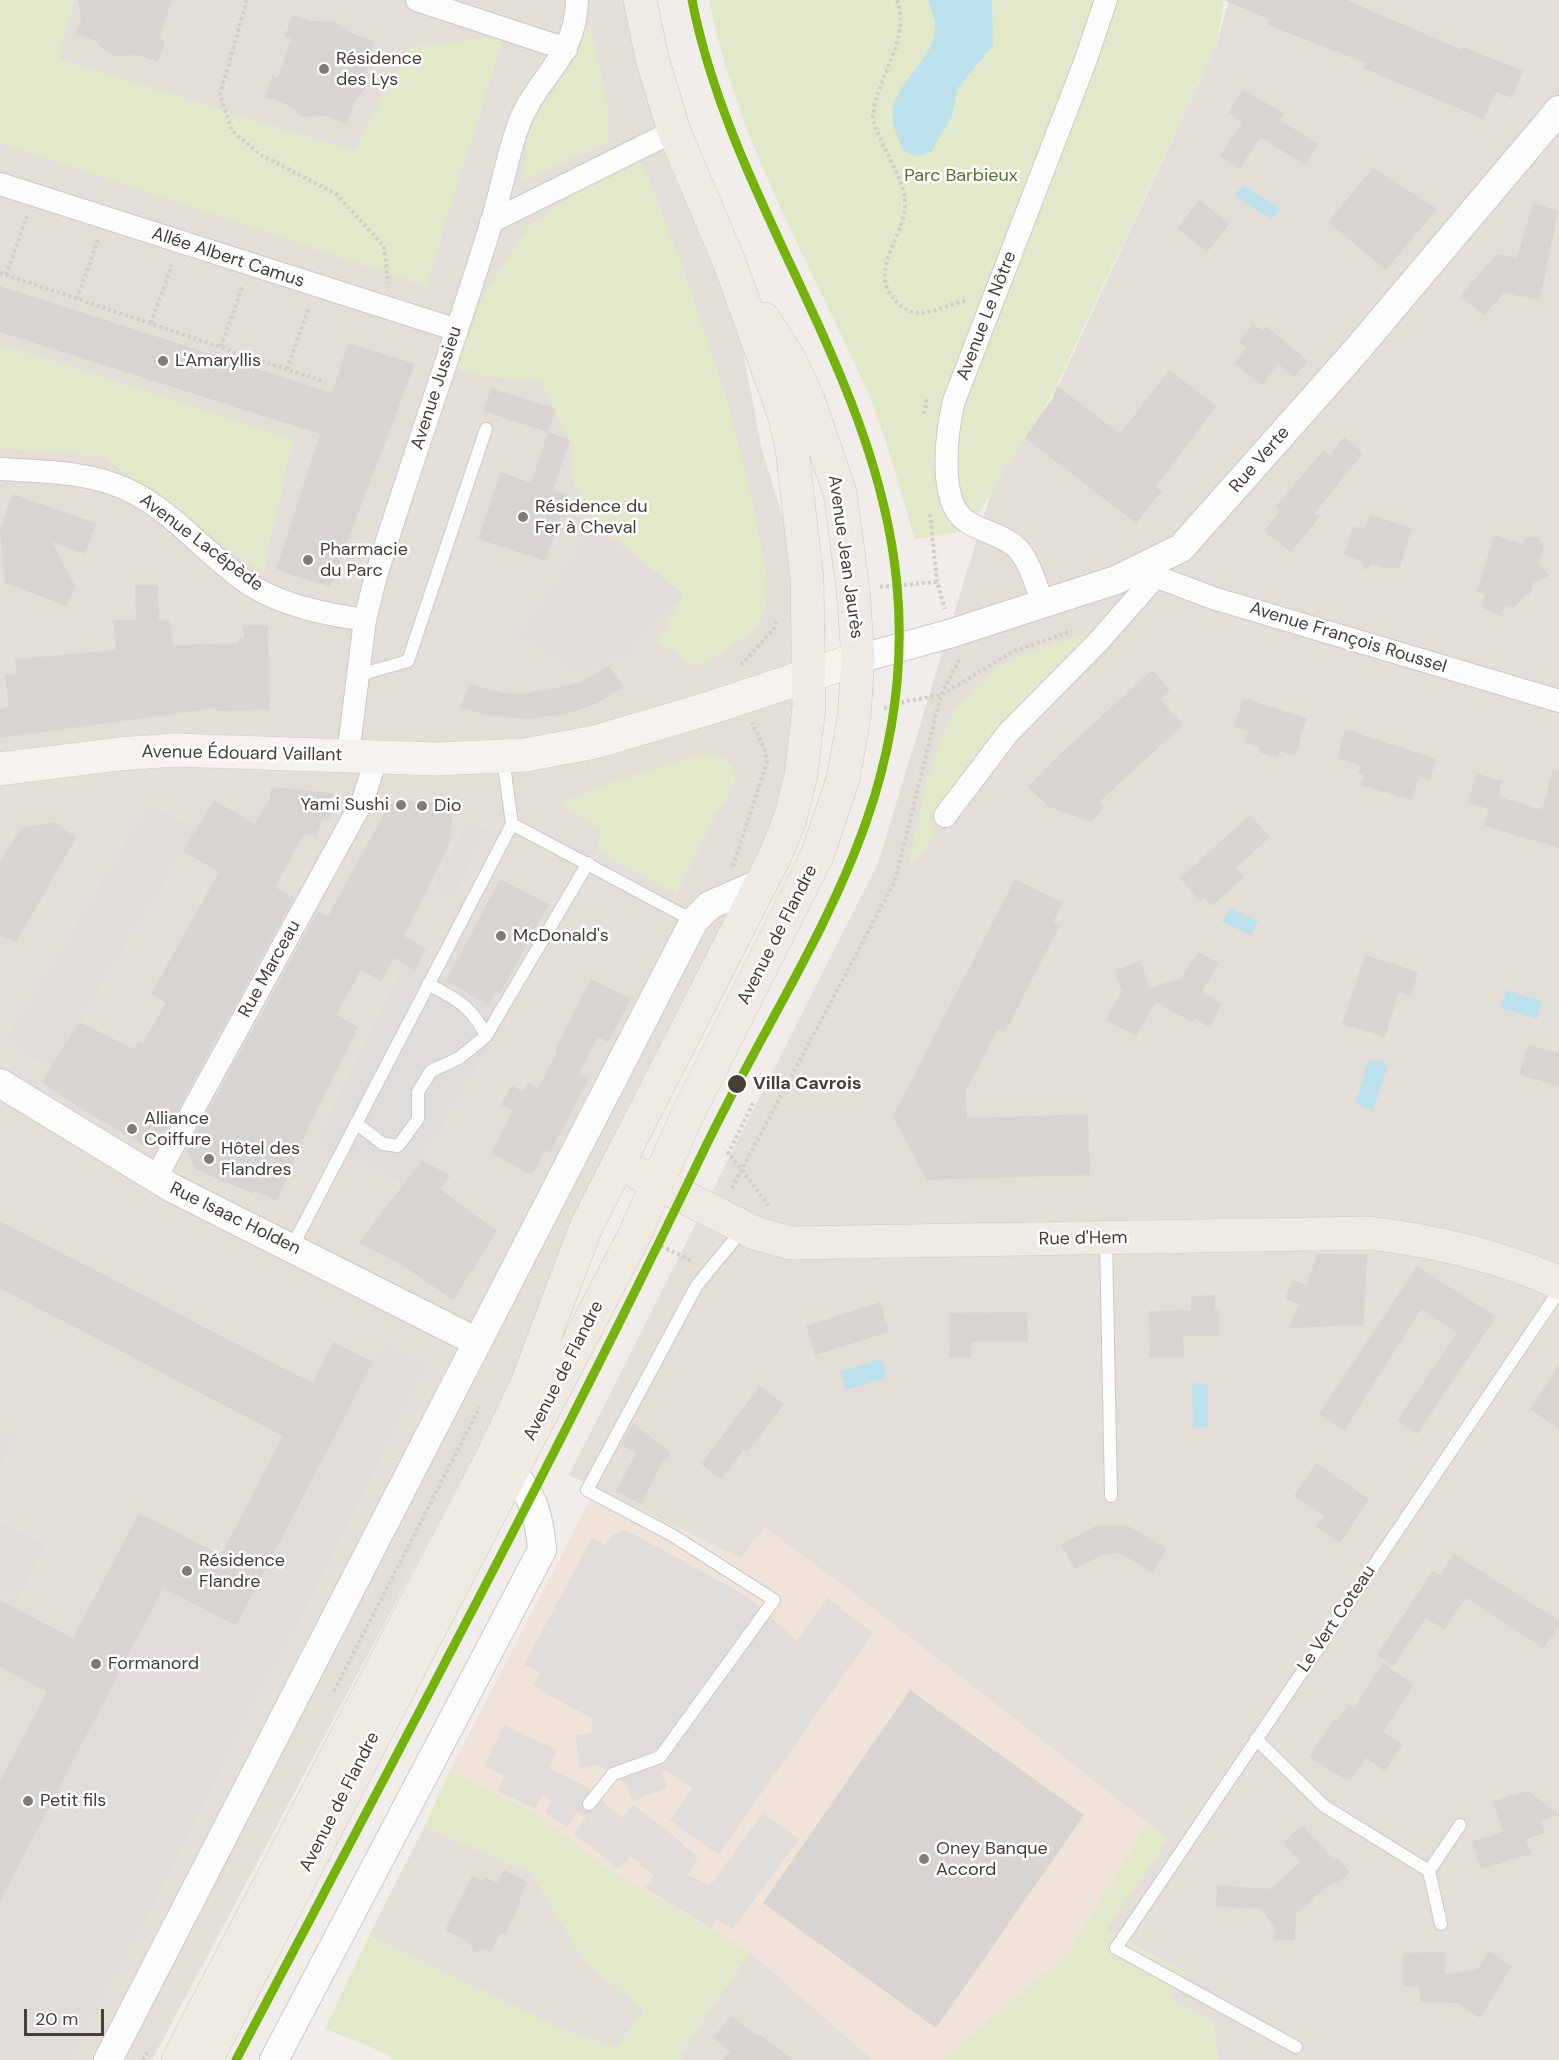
<!DOCTYPE html>
<meta charset="utf-8">
<style>
body{margin:0}
#map{position:relative;width:1559px;height:2060px;overflow:hidden;background:#f0edea;font-family:"DM Sans",sans-serif}
canvas{display:block}
.scale{position:absolute;left:24px;top:2009px;width:80px;height:27px;box-sizing:border-box;border:3px solid #463e37;border-top:0;padding-left:8px;font-size:18px;line-height:21px;white-space:nowrap;color:#463e37;-webkit-text-stroke:4px #fff;paint-order:stroke}
</style>
<div id="map">
<canvas width="1559" height="2060"></canvas>
<div class="scale">20 m</div>
</div>
<script>
const context = document.querySelector('canvas').getContext('2d');
context.lineJoin = 'round';
function fillPath(path, color) { context.fillStyle = color; context.fill(path, 'evenodd'); }
function trace(path, color, width, dash) { context.strokeStyle = color; context.lineWidth = width; context.lineCap = dash ? 'butt' : 'round'; context.setLineDash(dash || []); context.stroke(path); }
function label(font, color, halo, rows, align = 'center') {
  context.font = font + ' "DM Sans",sans-serif'; context.lineWidth = 5; context.setLineDash([]); context.textBaseline = 'middle'; context.strokeStyle = halo; context.fillStyle = color; for (const [text, x, y, turn = 0] of rows) {
    context.save(); context.translate(x, y); context.rotate((+turn || 0) * Math.PI / 180); context.textAlign = isNaN(turn) ? turn : align; if (halo) context.strokeText(text, 0, 0); context.fillText(text, 0, 0); context.restore();
  }
}
fillPath(new Path2D(`
 M 0,0 L 631,0 L 737,320 L 762,450 L 796,559 L 802,736 L 755,928 L 152,2060 L 0,2060 Z
 M 1229,0 L 1559,0 L 1559,2060 L 1218,2060 L 1213,2022 L 1169,1998 L 1184,1972 L 1105,1930 L 1168,1839 L 857,1596 L 765,1528 L 741,1559 L 569,1475 L 878,863 L 996,476 L 1052,399 L 1217,43 Z
 M 424,1827 L 531,1872 L 585,1962 L 645,2011 L 615,2049 L 558,2027 L 369,1936 Z
 M 750,1952 L 873,2060 L 682,2060 L 678,2057 Z`), '#e4ded8');
fillPath(new Path2D(`
 M 596,1488 L 740,1559 L 764,1528 L 857,1596 L 1147,1823 L 1067,1954 L 941,2060 L 873,2060 L 750,1952 L 607,1868 L 538,1814 L 450,1771 Z`), '#efe3da');
fillPath(new Path2D(`
 M 0,0 L 74,0 L 59,59 L 354,151 L 410,47 L 504,36 L 426,286 L 0,143 Z
 M 709,0 L 1224,0 L 1217,43 L 1051,397 L 967,531 L 915,539 C 899,488 886,433 864,384 C 807,257 736,138 709,0 Z
 M 590,24 L 607,104 L 609,142 L 522,181 L 528,137 L 537,113 L 578,55 L 583,34 Z
 M 638,159 L 649,179 C 694,297 738,413 759,538 C 764,563 773,595 761,619 C 753,635 713,659 696,667 L 659,642 L 683,594 L 595,521 L 575,487 L 570,440 L 540,381 L 482,376 L 456,369 L 483,295 L 530,225 L 589,184 Z
 M 0,344 L 293,439 L 263,574 L 103,457 L 0,448 Z
 M 1094,632 L 1008,718 L 929,818 L 936,835 L 909,868 C 923,798 934,702 1003,664 C 1031,648 1063,641 1094,632 Z
 M 705,753 L 724,758 L 735,770 L 735,786 L 715,816 L 676,894 L 597,851 L 602,829 L 560,804 L 610,783 Z
 M 450,1771 L 538,1814 L 607,1868 L 750,1952 L 678,2057 L 682,2060 L 390,2060 L 392,2056 L 325,2029 L 369,1936 L 558,2027 L 615,2048 L 645,2012 L 585,1962 L 531,1872 L 424,1827 Z
 M 1147,1823 L 1169,1839 L 1105,1930 L 1184,1972 L 1169,1998 L 1213,2022 L 1218,2060 L 941,2060 L 1067,1954 Z`), '#e2e9cb');
fillPath(new Path2D(`
 M 593,526 L 683,594 L 628,655 L 579,675 L 518,634 Z
 M 149,803 L 196,830 L 51,1068 L 5,1041 Z
 M 469,821 L 488,831 L 452,899 L 433,889 Z
 M 405,964 L 449,983 L 507,1016 L 422,1160 L 403,1184 L 316,1143 Z
 M 385,1344 L 429,1366 L 73,2060 L 0,2060 L 0,1901 L 163,1588 L 238,1630 L 373,1362 Z
 M 0,1427 L 18,1437 L 0,1467 Z
 M 0,1522 L 46,1545 L 17,1600 L 0,1591 Z
 M 624,1531 L 635,1535 L 747,1596 L 797,1641 L 827,1598 L 873,1633 L 718,1855 L 670,1820 L 693,1788 L 666,1770 L 662,1773 L 667,1788 L 633,1801 L 625,1783 L 598,1765 L 580,1768 L 575,1735 L 591,1733 L 593,1719 L 533,1686 L 540,1673 L 524,1665 L 592,1538 L 605,1545 L 613,1535 Z
 M 504,1725 L 556,1750 L 550,1768 L 583,1785 L 622,1818 L 633,1805 L 668,1831 L 698,1858 L 688,1875 L 710,1886 L 763,1813 L 799,1839 L 733,1929 L 717,1919 L 711,1928 L 645,1888 L 654,1876 L 631,1856 L 618,1869 L 574,1833 L 586,1818 L 577,1811 L 567,1827 L 545,1812 L 552,1800 L 543,1795 L 535,1808 L 498,1791 L 505,1776 L 484,1766 Z`), '#dfdcda');
fillPath(new Path2D(`
 M 928,0 L 992,0 L 993,45 L 958,88 L 952,116 L 931,152 L 917,156 L 904,152 C 901,144 896,135 894,126 C 885,84 934,67 935,27 C 935,19 930,8 928,0 Z
 M 1242,185 L 1280,208 L 1272,219 L 1235,196 Z
 M 1230,908 L 1258,921 L 1251,935 L 1222,922 Z
 M 1506,990 L 1542,1001 L 1537,1019 L 1501,1008 Z
 M 1374,1060 L 1382,1061 L 1387,1069 L 1373,1110 L 1355,1104 L 1368,1062 Z
 M 880,1359 L 885,1367 L 886,1378 L 846,1390 L 840,1372 Z
 M 1192,1383 L 1208,1384 L 1208,1427 L 1193,1427 Z`), '#bce0ec');
fillPath(new Path2D(`
 M 78,0 L 172,0 L 159,39 L 165,41 L 158,62 L 137,55 L 114,56 L 104,50 L 96,41 L 76,34 L 81,18 Z
 M 1224,0 L 1346,0 L 1462,50 L 1463,47 L 1523,71 L 1511,98 L 1496,92 L 1484,119 L 1363,68 L 1366,63 L 1268,25 L 1270,20 Z
 M 292,15 L 313,21 L 335,22 L 353,34 L 375,41 L 367,64 L 367,86 L 354,103 L 347,124 L 325,116 L 303,117 L 286,104 L 265,97 L 272,76 L 278,78 L 291,39 L 285,37 Z
 M 1243,89 L 1284,114 L 1280,120 L 1318,144 L 1305,165 L 1260,137 L 1240,169 L 1220,156 L 1242,122 L 1228,113 Z
 M 1373,168 L 1437,209 L 1386,270 L 1328,222 Z
 M 1200,200 L 1229,224 L 1207,252 L 1177,228 Z
 M 1533,203 L 1558,210 L 1540,300 L 1504,293 L 1484,315 L 1460,296 L 1497,254 L 1517,258 Z
 M 0,286 L 332,393 L 348,343 L 415,364 L 330,587 L 276,570 L 320,434 L 0,332 Z
 M 1253,324 L 1262,331 L 1266,326 L 1308,361 L 1294,377 L 1278,364 L 1262,385 L 1234,363 L 1246,348 L 1239,342 Z
 M 1169,370 L 1216,406 L 1156,486 L 1162,491 L 1136,523 L 1025,438 L 1052,399 L 1057,386 L 1120,434 Z
 M 491,388 L 556,409 L 548,432 L 483,411 Z
 M 548,432 L 570,440 L 553,490 L 568,495 L 546,561 L 478,539 L 501,472 L 531,483 Z
 M 1344,437 L 1363,453 L 1314,514 L 1321,515 L 1291,552 L 1264,531 L 1280,511 L 1275,507 L 1323,451 L 1330,456 Z
 M 12,494 L 96,523 L 85,554 L 52,542 L 75,586 L 67,606 L 5,583 L 0,531 Z
 M 1370,515 L 1412,528 L 1400,568 L 1385,568 L 1372,564 L 1365,570 L 1360,560 L 1344,555 L 1353,526 L 1365,529 Z
 M 1494,535 L 1522,544 L 1527,537 L 1538,537 L 1544,548 L 1539,564 L 1549,576 L 1534,582 L 1530,596 L 1526,595 L 1513,608 L 1505,605 L 1502,616 L 1481,607 L 1485,594 L 1477,592 Z
 M 135,585 L 158,585 L 159,621 L 170,620 L 173,645 L 239,643 L 239,638 L 244,639 L 243,625 L 268,625 L 270,710 L 216,711 L 216,708 L 0,738 L 0,709 L 9,707 L 5,675 L 17,674 L 15,659 L 116,650 L 113,620 L 136,620 Z
 M 609,666 L 624,687 L 593,705 L 566,714 L 527,719 L 493,716 L 460,708 L 469,684 L 503,693 L 525,694 L 579,683 Z
 M 1152,670 L 1170,690 L 1160,699 L 1183,725 L 1099,802 L 1103,807 L 1092,822 L 1049,807 L 1028,787 L 1057,757 Z
 M 1243,698 L 1307,718 L 1295,756 L 1280,751 L 1278,758 L 1258,752 L 1259,747 L 1245,743 L 1248,731 L 1234,727 Z
 M 1345,729 L 1436,759 L 1430,780 L 1419,777 L 1412,800 L 1360,785 L 1364,774 L 1358,773 L 1360,765 L 1337,758 Z
 M 1553,770 L 1559,770 L 1559,848 L 1484,826 L 1489,809 L 1468,803 L 1476,773 L 1502,781 L 1498,796 L 1542,810 Z
 M 271,787 L 333,793 L 329,820 L 322,819 L 316,836 L 304,834 L 275,887 L 294,898 L 157,1148 L 151,1149 L 77,1106 L 42,1082 L 79,1022 L 134,1049 L 139,1041 L 143,1043 L 166,1003 L 151,994 L 219,872 L 183,851 L 214,800 L 254,824 L 270,799 Z
 M 399,800 L 453,805 L 450,842 L 404,936 L 426,949 L 415,970 L 394,958 L 381,981 L 361,970 L 336,1015 L 358,1027 L 311,1122 L 277,1201 L 255,1191 L 254,1194 L 195,1169 L 187,1149 L 318,911 L 328,916 L 389,805 Z
 M 1250,815 L 1270,837 L 1236,868 L 1244,877 L 1212,906 L 1204,897 L 1200,901 L 1180,878 Z
 M 56,822 L 76,838 L 16,942 L 0,936 L 0,862 L 21,828 Z
 M 500,879 L 549,904 L 500,994 L 496,991 L 489,1005 L 446,981 Z
 M 1015,879 L 1063,903 L 1053,922 L 1060,925 L 1005,1032 L 998,1029 L 966,1090 L 967,1118 L 1088,1114 L 1090,1175 L 926,1180 L 893,1116 Z
 M 1199,952 L 1219,963 L 1202,992 L 1222,1004 L 1209,1027 L 1194,1018 L 1192,1022 L 1156,1002 L 1136,1036 L 1106,1020 L 1122,991 L 1115,970 L 1141,961 L 1149,988 L 1180,979 Z
 M 1365,955 L 1418,972 L 1411,996 L 1399,992 L 1385,1037 L 1342,1024 Z
 M 591,979 L 631,999 L 608,1042 L 598,1037 L 579,1073 L 589,1078 L 550,1153 L 545,1150 L 532,1175 L 491,1153 L 513,1111 L 501,1105 L 512,1085 L 523,1092 L 528,1083 L 538,1089 L 557,1051 L 555,1049 Z
 M 1528,1045 L 1559,1053 L 1559,1086 L 1519,1075 Z
 M 422,1160 L 450,1176 L 440,1189 L 497,1231 L 453,1300 L 402,1265 L 359,1243 Z
 M 0,1221 L 312,1383 L 333,1342 L 373,1362 L 236,1626 L 163,1588 L 0,1901 L 0,1781 L 47,1692 L 0,1667 L 0,1600 L 73,1638 L 139,1513 L 221,1555 L 283,1436 L 0,1288 Z
 M 1317,1254 L 1367,1254 L 1364,1325 L 1289,1328 L 1299,1304 L 1285,1299 L 1293,1280 L 1306,1285 Z
 M 1417,1266 L 1496,1317 L 1417,1434 L 1397,1421 L 1457,1333 L 1421,1309 L 1344,1431 L 1319,1414 Z
 M 1215,1295 L 1215,1309 L 1219,1309 L 1219,1336 L 1183,1336 L 1184,1358 L 1150,1358 L 1149,1311 L 1191,1310 L 1191,1296 Z
 M 880,1302 L 889,1332 L 815,1355 L 806,1326 Z
 M 1027,1312 L 1028,1342 L 971,1342 L 971,1358 L 950,1358 L 949,1313 Z
 M 1559,1365 L 1559,1429 L 1530,1409 Z
 M 760,1386 L 784,1404 L 748,1451 L 744,1449 L 721,1479 L 701,1464 Z
 M 633,1423 L 671,1453 L 662,1463 L 641,1504 L 616,1491 L 636,1453 L 621,1445 Z
 M 1316,1463 L 1369,1499 L 1340,1543 L 1316,1527 L 1324,1516 L 1294,1496 Z
 M 1096,1526 L 1128,1526 L 1167,1549 L 1153,1573 L 1120,1553 L 1102,1555 L 1075,1569 L 1061,1545 Z
 M 1454,1554 L 1559,1621 L 1559,1627 L 1543,1648 L 1466,1598 L 1444,1630 L 1426,1618 L 1393,1666 L 1377,1655 L 1433,1571 L 1440,1575 Z
 M 1383,1663 L 1414,1685 L 1383,1732 L 1403,1744 L 1385,1771 L 1366,1758 L 1351,1780 L 1348,1778 L 1346,1780 L 1309,1757 L 1334,1719 L 1337,1721 L 1348,1704 L 1354,1708 Z
 M 910,1690 L 1084,1815 L 936,2028 L 763,1903 Z
 M 1528,1791 L 1559,1815 L 1541,1820 L 1545,1833 L 1526,1839 L 1531,1854 L 1481,1869 L 1472,1841 L 1503,1832 L 1493,1801 Z
 M 1302,1825 L 1333,1859 L 1338,1859 L 1350,1872 L 1338,1883 L 1331,1883 L 1296,1914 L 1295,1940 L 1274,1940 L 1275,1927 L 1260,1909 L 1216,1906 L 1217,1885 L 1271,1889 L 1300,1862 L 1283,1843 Z
 M 504,1870 L 528,1882 L 519,1900 L 521,1901 L 505,1935 L 500,1933 L 490,1953 L 484,1949 L 474,1953 L 470,1943 L 445,1930 L 472,1876 L 482,1881 L 484,1877 L 497,1883 Z
 M 1489,1951 L 1512,1966 L 1480,2018 L 1457,2003 L 1421,2002 L 1419,1987 L 1403,1986 L 1403,1953 L 1445,1952 L 1445,1975 L 1478,1969 Z
 M 731,2016 L 757,2036 L 759,2034 L 793,2060 L 723,2060 L 730,2051 L 713,2038 Z`), '#d8d4d1');
const service = new Path2D(`
 M 359,675 L 408,661 L 486,429
 M 503,758 L 512,824
 M 428,984 C 457,1000 471,1005 486,1036
 M 356,1123 L 383,1144 L 398,1146 L 418,1119 L 418,1092 L 431,1071 L 459,1058 L 486,1036 L 588,863
 M 1106,1239 L 1111,1496
 M 292,1247 L 512,824 L 694,921
 M 1256,1739 L 1324,1806 L 1429,1871 L 1460,1825
 M 589,1804 L 613,1774 L 660,1757 L 774,1600 L 672,1535 L 587,1490 L 697,1285 L 743,1229
 M 1429,1871 L 1441,1924
 M 1296,2047 L 1116,1948 L 1559,1291`);
const minor = new Path2D(`
 M 417,0 L 566,49
 M 0,184 L 457,330
 M 491,222 L 674,131
 M 0,469 C 42,472 87,471 126,489 C 174,511 208,557 252,586 C 286,607 327,614 365,620
 M 1139,570 L 1213,598 L 1559,701
 M 1043,604 C 1036,586 1031,564 1018,549 C 1006,536 984,532 969,523 C 936,505 947,430 954,401 L 1085,62 L 1106,0
 M 348,755 L 365,620 L 375,579 C 412,459 455,341 492,221 C 501,190 507,159 517,129 C 534,78 576,60 577,0
 M 945,816 L 1008,733 L 1098,642 L 1156,576
 M 155,1179 L 363,800 L 377,756`);
const tertiary = new Path2D(`
 M 858,659 L 949,634 L 1116,580 L 1181,548 L 1355,352 L 1559,110
 M 0,1083 L 172,1188 L 477,1342
 M 108,2060 L 694,921 L 710,905 L 763,882
 M 274,2060 L 542,1550 C 539,1511 530,1482 495,1461`);
const secondary = new Path2D(`
 M 0,769 L 119,754 L 175,750 L 436,759 L 525,755 L 595,742 L 710,708 L 858,659`);
const primary = new Path2D(`
 M 639,1174 L 757,1234 L 791,1243 L 1370,1233 C 1433,1241 1501,1256 1559,1283
 M 178,2060 L 491,1459 L 526,1386 L 586,1227 L 775,856 L 790,819 L 801,775 L 809,707 L 807,578 L 792,449 L 784,414 L 730,264 L 674,131 L 652,58 L 640,0
 M 206,2060 L 635,1234 L 686,1118 L 817,856 L 843,779 L 854,718 L 858,659 L 853,589 L 840,493 L 808,399 L 790,360 L 764,319`);
trace(service, '#ccc9c6', 14);
trace(minor, '#ccc9c6', 24);
trace(tertiary, '#ccc9c6', 30);
trace(secondary, '#cfc9c1', 34);
trace(primary, '#d2c6b8', 34);
trace(new Path2D(`
 M 247,0 L 220,95 L 232,131 L 261,155 L 336,194 L 384,246 L 388,283
 M 897,0 C 911,39 877,77 873,115 C 871,128 903,176 905,200 C 908,233 867,270 894,299 C 900,306 908,312 917,313 C 932,314 952,303 965,301
 M 0,273 L 325,382
 M 6,275 L 27,216
 M 77,299 L 98,240
 M 151,323 L 172,265
 M 221,347 L 243,285
 M 287,369 L 309,307
 M 924,414 L 927,398
 M 930,514 L 937,582
 M 880,587 L 937,582 L 945,609
 M 741,665 L 773,630 L 777,620
 M 884,708 L 907,701 L 941,695 L 1014,651 L 1072,631
 M 733,866 L 767,762 L 764,748 L 752,723
 M 753,1103 L 728,1154 C 745,1170 753,1189 769,1205
 M 732,1188 L 895,881 L 941,695 L 960,658
 M 661,1246 L 692,1261
 M 334,1691 L 480,1407
 M 143,2060 L 149,2050`), '#d0cdcb', 4, [3, 3]);
trace(service, '#fdfcfc', 12);
trace(minor, '#fdfcfc', 22);
trace(tertiary, '#fdfcfc', 28);
trace(secondary, '#f6f3ef', 33);
trace(primary, '#f0eae4', 33);
trace(new Path2D(`
 M 236,2060 C 394,1759 555,1460 702,1154 C 794,962 918,812 897,585 C 878,374 732,205 692,0`), '#75b20b', 9);
for (const [x, y, r, color] of [
 [324,69,6,"#827b76"],
 [163,361,6,"#827b76"],
 [523,517,6,"#827b76"],
 [308,560,6,"#827b76"],
 [401,805,6,"#827b76"],
 [422,806,6,"#827b76"],
 [501,936,6,"#827b76"],
 [737,1084,10,"#463e37"],
 [132,1129,6,"#827b76"],
 [209,1159,6,"#827b76"],
 [187,1571,6,"#827b76"],
 [96,1664,6,"#827b76"],
 [28,1801,6,"#827b76"],
 [924,1859,6,"#827b76"]
]) { const dot = new Path2D(); dot.arc(x, y, r, 0, 2 * Math.PI); context.fillStyle = color; context.fill(dot); trace(dot, '#fff', 2); }
label('18px', '#463e37', '#fff', [
 ["Résidence",336,59],
 ["des Lys",336,80],
 ["L'Amaryllis",175,361],
 ["Résidence du",535,507],
 ["Fer à Cheval",535,528],
 ["Pharmacie",320,550],
 ["du Parc",320,571],
 ["Yami Sushi",389,805,"right"],
 ["Dio",434,806],
 ["McDonald's",513,936],
 ["Alliance",144,1119],
 ["Coiffure",144,1140],
 ["Hôtel des",221,1149],
 ["Flandres",221,1170],
 ["Résidence",199,1561],
 ["Flandre",199,1582],
 ["Formanord",108,1664],
 ["Petit fils",40,1801],
 ["Oney Banque",936,1849],
 ["Accord",936,1870]
], 'left');
label('18px', '#53752c', '#fff', [
 ["Parc Barbieux",961,176]
]);
label('18px', '#463e37', '#fff', [
 ["Allée Albert Camus",228,258,18],
 ["Avenue Le Nôtre",987,316,-69],
 ["Avenue Jussieu",437,388,-72],
 ["Rue Verte",1260,460,-49],
 ["Avenue Lacépède",201,543,37],
 ["Avenue Jean Jaurès",845,557,82],
 ["Avenue François Roussel",1348,638,17],
 ["Avenue Édouard Vaillant",242,754,1],
 ["Avenue de Flandre",778,935,-63],
 ["Rue Marceau",270,969,-61],
 ["Rue Isaac Holden",235,1219,26],
 ["Rue d'Hem",1083,1239,-1],
 ["Avenue de Flandre",564,1371,-63],
 ["Le Vert Coteau",1337,1619,-56],
 ["Avenue de Flandre",340,1802,-63]
]);
label('bold 18px', '#463e37', '#fff', [
 ["Villa Cavrois",753,1084]
], 'left');
</script>
